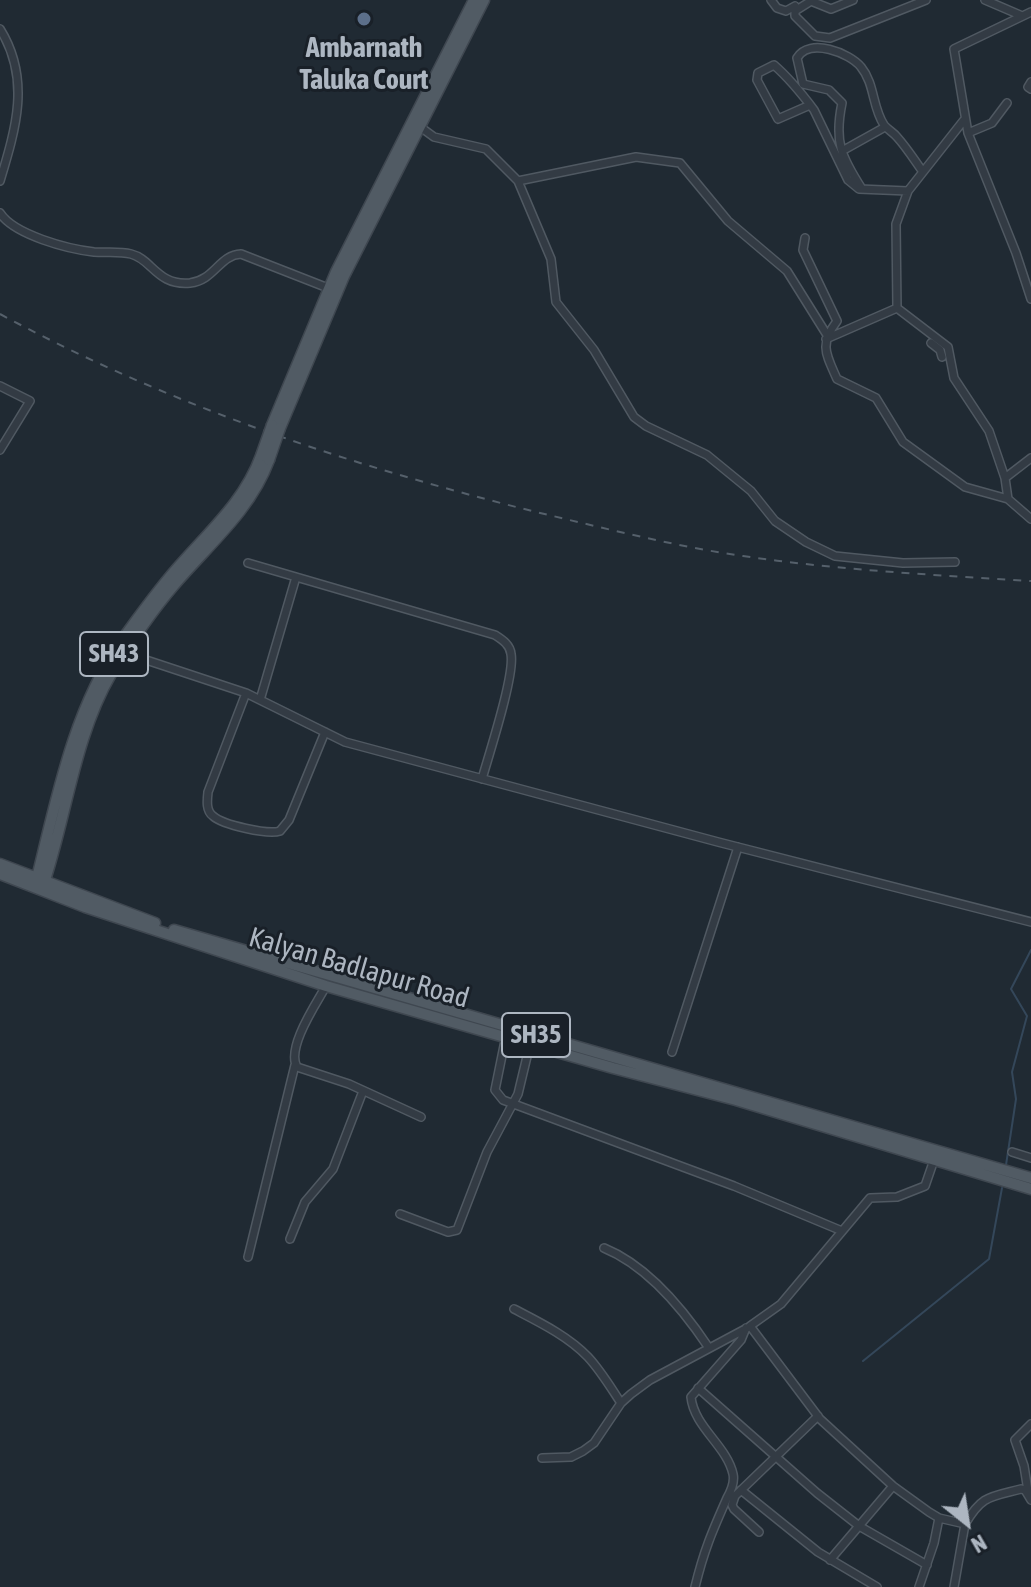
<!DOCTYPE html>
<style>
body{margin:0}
#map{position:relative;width:1031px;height:1587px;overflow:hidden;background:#202a33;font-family:"Asap Condensed",sans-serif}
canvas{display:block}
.north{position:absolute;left:927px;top:1483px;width:80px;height:80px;-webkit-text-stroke:6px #192028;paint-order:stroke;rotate:150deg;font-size:22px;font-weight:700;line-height:32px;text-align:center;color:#adb6c1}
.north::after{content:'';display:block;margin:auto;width:28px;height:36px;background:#adb6c1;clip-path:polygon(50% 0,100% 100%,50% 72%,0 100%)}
</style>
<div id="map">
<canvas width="1031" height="1587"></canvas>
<div class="north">N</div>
</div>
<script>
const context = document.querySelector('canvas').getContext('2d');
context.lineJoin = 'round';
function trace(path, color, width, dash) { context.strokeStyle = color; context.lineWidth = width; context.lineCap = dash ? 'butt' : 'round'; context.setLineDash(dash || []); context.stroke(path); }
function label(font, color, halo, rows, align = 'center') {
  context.font = font + ' "Asap Condensed",sans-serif'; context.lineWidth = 6; context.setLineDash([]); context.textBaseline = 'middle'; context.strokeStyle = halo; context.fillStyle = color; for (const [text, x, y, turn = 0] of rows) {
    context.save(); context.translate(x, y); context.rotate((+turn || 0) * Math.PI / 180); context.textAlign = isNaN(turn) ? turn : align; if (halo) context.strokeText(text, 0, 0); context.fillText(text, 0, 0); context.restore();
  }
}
trace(new Path2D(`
 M 1006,1165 L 1016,1099 L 1012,1072 L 1027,1016 L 1011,989 L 1031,950
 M 863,1361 L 989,1259 L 1002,1188`), '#34475a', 2);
const minor = new Path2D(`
 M 771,0 L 777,8 L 786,11 L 795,6
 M 853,0 L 831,9 L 811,1 L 795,11 L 795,16 L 815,36 L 830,38 L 926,0
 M 985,0 L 1020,15
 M 1031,12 L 954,49 L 968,133 L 1016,253 L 1031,299
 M 0,29 C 31,79 16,128 0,181
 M 1031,82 L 1028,87 L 1031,89
 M 810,105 L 778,119 L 757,80 L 758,73 L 774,65 C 789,78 802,94 814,110 L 848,180 L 859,189 L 908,191
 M 419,126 L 434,137 L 486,149 L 518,181 L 636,157 L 680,163 L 728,221 L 787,271 L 827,335
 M 968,133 L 992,123 L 1007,103
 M 842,151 L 885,127
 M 518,181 L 551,259 L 556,302 L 594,350 L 634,417 L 646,426 L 707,455 L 751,491 L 775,521 L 806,542 L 835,556 L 903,563 L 955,562
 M 862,189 C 841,156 834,142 842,103 L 829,90 L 803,84 L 797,58 C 809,37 850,53 861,67 C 875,84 872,107 884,125 C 888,130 893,132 897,137 C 907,148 915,161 923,172
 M 0,213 C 14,235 68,249 94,252 C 106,253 119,251 131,254 C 152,259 157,286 190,283 C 215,280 219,255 241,254 L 328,288
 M 805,238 L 803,250 L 837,321 C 819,345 826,354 837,379 L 876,398 L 903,442 L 965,487 L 1008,499
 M 897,308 L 948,347 L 954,378 L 989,431 L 1005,478
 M 826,339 L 897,308 L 896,224 L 908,191 L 964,120
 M 931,343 L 940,350 L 942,357
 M 0,386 L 30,401 L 0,450
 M 1031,458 L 1005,478 L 1008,499 L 1031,519
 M 248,563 L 495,635 C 503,640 510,645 511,654 C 515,675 489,754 482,779
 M 122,652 L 246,693 L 345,742 L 718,842 L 1031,922
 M 246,693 L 208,792 C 207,801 206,811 213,816 C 223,825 268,835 280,831 L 289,820 L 325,732
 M 260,700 L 296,577
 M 326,986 C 316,1004 286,1048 297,1067 L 349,1084 L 421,1117
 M 508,1026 L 495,1090 L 503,1100 L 734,1186 L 842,1231
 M 672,1052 L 738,847
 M 1012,1152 L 1031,1158
 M 935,1157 L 925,1186 L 897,1197 L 870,1198 L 781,1304 L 750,1326 L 820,1419 L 893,1486 L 929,1512 L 939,1518 L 965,1524 C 982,1495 990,1497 1021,1489 L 1025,1490 L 1031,1500
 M 400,1214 L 448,1232 L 457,1230 L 487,1152 L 518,1094 L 530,1044
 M 290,1239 L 305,1202 L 333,1169 L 363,1091
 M 604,1248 C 648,1266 683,1309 709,1348
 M 248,1257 L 295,1065
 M 514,1309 C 539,1322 568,1336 588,1357 C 601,1371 611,1388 621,1403
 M 698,1388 L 817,1493 L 859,1526 L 927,1565
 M 542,1458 L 571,1457 L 583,1451 L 594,1443 L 621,1403 L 631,1394 L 650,1380 L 749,1327
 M 741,1490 L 818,1552 L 877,1587
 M 1028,1491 L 1024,1466 L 1015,1440 L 1031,1424
 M 759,1532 L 734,1509 L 732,1505 L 735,1496 L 818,1416
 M 830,1560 L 893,1486
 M 695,1587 C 704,1550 712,1532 727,1498 C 731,1491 735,1483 733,1474 C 727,1446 694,1427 691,1397 L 741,1340 L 746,1328
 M 919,1587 L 934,1543 L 939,1518
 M 954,1587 L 965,1524`);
const primary = new Path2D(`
 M 272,425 L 336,272 L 474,0
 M 280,428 L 344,276 L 484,0
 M 0,864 L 155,923
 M 0,874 L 85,907 L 326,986 L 613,1068 L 736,1100 L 1031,1189
 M 35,886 C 56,802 72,712 122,640 C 141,614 160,587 182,563 C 212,529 245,500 261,456
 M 42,889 C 66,820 74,737 111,674 C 130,643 151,612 174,585 C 209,544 250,511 269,460
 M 174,930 L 1031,1178`);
trace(minor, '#505962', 10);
trace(primary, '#3f4750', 13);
trace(minor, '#333b44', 7);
trace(primary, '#515b64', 10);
trace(new Path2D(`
 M 0,314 C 171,406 348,465 536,512 C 604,528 673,546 743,556 C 838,570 934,575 1031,581`), '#55606b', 2, [8, 8]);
const primaryBridge = new Path2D(`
 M 261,456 L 272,425
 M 269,460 L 280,428`);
trace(primaryBridge, '#3f4750', 13, []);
trace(primaryBridge, '#515b64', 10);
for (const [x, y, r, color] of [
 [364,19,8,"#5c6f8a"]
]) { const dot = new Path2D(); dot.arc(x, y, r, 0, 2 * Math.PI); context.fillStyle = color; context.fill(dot); trace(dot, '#192028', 3); }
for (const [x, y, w] of [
 [114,654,68],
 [536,1035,68]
]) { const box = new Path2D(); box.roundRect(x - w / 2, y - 22, w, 44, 6); context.fillStyle = '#192028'; context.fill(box); trace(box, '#adb6c1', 2); }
label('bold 26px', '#adb6c1', null, [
 ["SH43",114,654],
 ["SH35",536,1035]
]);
label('bold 28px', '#adb6c1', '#192028', [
 ["Ambarnath",364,48],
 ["Taluka Court",364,80]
]);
label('28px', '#adb6c1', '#192028', [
 ["Kalyan Badlapur Road",359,968,16]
]);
</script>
